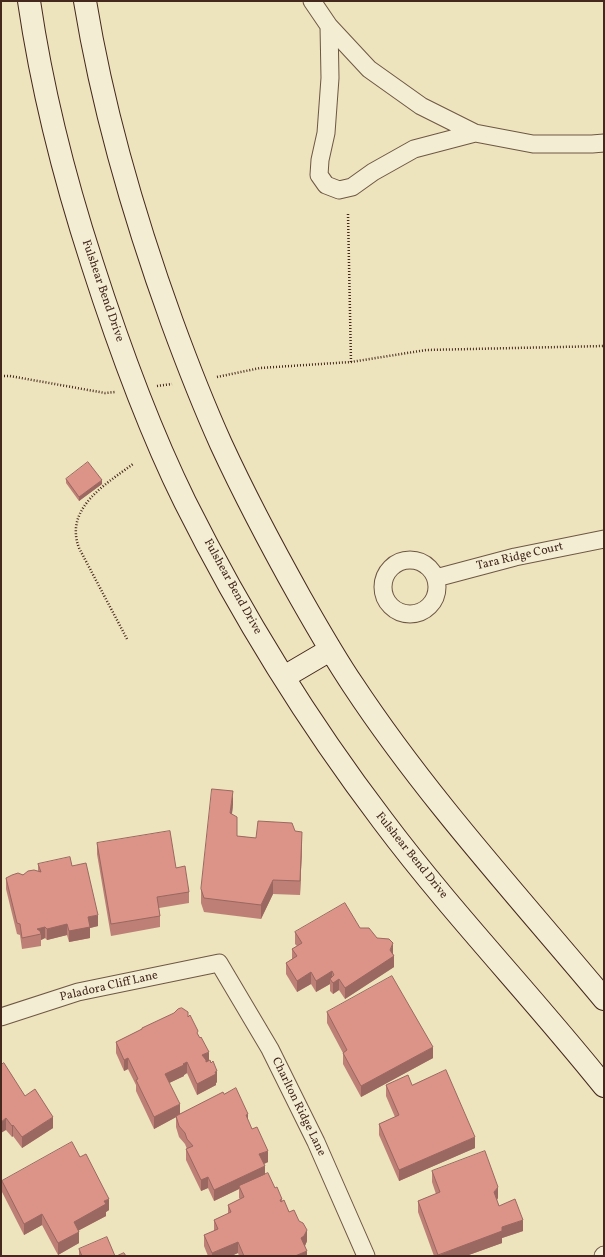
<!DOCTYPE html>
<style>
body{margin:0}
#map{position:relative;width:605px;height:1257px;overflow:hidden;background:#ede3bc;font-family:Vollkorn,serif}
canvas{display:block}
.frame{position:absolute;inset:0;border:2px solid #44281d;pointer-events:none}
</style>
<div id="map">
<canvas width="605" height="1257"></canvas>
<div class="frame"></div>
</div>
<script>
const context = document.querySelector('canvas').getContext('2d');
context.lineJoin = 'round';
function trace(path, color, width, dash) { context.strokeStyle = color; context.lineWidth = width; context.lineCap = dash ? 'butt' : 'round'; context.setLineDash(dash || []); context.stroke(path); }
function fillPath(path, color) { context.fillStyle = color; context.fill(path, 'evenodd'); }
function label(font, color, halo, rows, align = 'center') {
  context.font = font + ' Vollkorn,serif'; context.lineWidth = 3.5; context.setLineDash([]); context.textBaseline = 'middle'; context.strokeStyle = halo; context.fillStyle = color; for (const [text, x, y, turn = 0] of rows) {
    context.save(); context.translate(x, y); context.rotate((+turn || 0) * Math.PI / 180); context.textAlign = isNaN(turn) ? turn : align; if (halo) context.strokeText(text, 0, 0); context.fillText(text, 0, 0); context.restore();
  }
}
const minor = new Path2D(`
 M 312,1 L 329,26 L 369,69 L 421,106 L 475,133 L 533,144 L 592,144 L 604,143
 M 329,26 L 330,78 L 326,133 L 320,160 L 319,175 L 326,185 L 339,190 L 352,187 L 373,172 L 414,149 L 475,133
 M383 587a27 27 0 1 1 54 0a27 27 0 1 1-54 0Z
 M 436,578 L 515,557 L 604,539
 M 1,1017 L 78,992 L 219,963 L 270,1049 L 316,1142 L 366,1256
 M 603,1256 L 604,1255`);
const secondary = new Path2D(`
 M 29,1 C 42,90 64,177 92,263 C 118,344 147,425 185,502 C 241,614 307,721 383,821 C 452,913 532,996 604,1086
 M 85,1 C 103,111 134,217 172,322 C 187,363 203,404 221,444 C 245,496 272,547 300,597 C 317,627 334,657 353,685 C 427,797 518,896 604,999
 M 284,677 L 330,650`);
trace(minor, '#6e5745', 19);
trace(secondary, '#44281d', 24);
trace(new Path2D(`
 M 348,214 L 351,362
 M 1,376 L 10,376 L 105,393 L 115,392
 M 217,377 L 260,368 L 351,362 L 426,350 L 604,346
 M 157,386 L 172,384
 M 127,639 L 79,548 C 64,508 106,484 133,464`), '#44281d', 2.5, [1, 2]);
trace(minor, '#f3edd3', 17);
trace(secondary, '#f3edd3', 22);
fillPath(new Path2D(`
 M 66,479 L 102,484 L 79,501 L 66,483 Z
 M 233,805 L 232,814 L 237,836 L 256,838 L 295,831 L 302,846 L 300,895 L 273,894 L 261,919 L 204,912 L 201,903 L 201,889 Z
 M 97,843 L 176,868 L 189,892 L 189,903 L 159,908 L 160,916 L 160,927 L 111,936 L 97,854 Z
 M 38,864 L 72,866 L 98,926 L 90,928 L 90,938 L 69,942 L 67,935 L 47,940 L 45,938 L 41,940 L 41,946 L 22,949 L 20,935 L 17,934 L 6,889 L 6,878 L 38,871 Z
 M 360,928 L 377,938 L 393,953 L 394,967 L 345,999 L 339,990 L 333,994 L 330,991 L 330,984 L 316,992 L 311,984 L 297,992 L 286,974 L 286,963 L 292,959 L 292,949 L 297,946 L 295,944 L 295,932 Z
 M 327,1012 L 433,1058 L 361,1097 L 343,1064 L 343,1053 L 327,1023 Z
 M 188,1017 L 198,1035 L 217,1082 L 216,1083 L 216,1085 L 197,1095 L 187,1073 L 184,1075 L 184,1076 L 169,1083 L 180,1114 L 224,1094 L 248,1121 L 268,1162 L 264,1164 L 265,1175 L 275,1188 L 307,1241 L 305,1246 L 307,1256 L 239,1256 L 238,1253 L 231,1256 L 208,1256 L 204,1246 L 204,1235 L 214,1231 L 214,1220 L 228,1214 L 228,1205 L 240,1199 L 239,1198 L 239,1189 L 214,1201 L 208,1188 L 201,1191 L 186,1160 L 186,1149 L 187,1149 L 185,1144 L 179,1137 L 176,1127 L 176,1117 L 154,1129 L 136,1091 L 136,1085 L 128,1069 L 124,1071 L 116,1053 L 116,1042 L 142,1029 L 142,1028 Z
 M 1,1065 L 25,1096 L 53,1128 L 22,1148 L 13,1136 L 12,1137 L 6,1130 Z
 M 386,1085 L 412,1085 L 475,1148 L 399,1181 L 379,1135 L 379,1124 L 395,1117 L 386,1096 Z
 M 432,1171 L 498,1198 L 497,1200 L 499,1206 L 523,1231 L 502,1238 L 502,1243 L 466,1256 L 434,1256 L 418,1212 L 418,1201 L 436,1194 L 432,1182 Z
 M 2,1181 L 109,1210 L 106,1212 L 106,1216 L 79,1230 L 79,1243 L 58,1255 L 42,1225 L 24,1235 L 2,1192 Z
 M 79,1249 L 115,1256 L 79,1256 Z`), '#bd7f76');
fillPath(new Path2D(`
 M 102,480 L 102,484 L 79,501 L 79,497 Z
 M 233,791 L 233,805 L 230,827 L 230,813 Z
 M 302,832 L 302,846 L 300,895 L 300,881 Z
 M 273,880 L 273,894 L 261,919 L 261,905 Z
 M 98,915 L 98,926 L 90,928 L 90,938 L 69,942 L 69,931 L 88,917 Z
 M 67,924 L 67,935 L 47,940 L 47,929 Z
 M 45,927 L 45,938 L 41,940 L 41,934 L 37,929 Z
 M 393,943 L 393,954 L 394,956 L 394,967 L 345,999 L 345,988 L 390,950 Z
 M 332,971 L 332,982 L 330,979 L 330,984 L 316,992 L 316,981 Z
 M 311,972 L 311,984 L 297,992 L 297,981 Z
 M 339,979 L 339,990 L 333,994 L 333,983 Z
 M 433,1047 L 433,1058 L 361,1097 L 361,1086 Z
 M 209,1052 L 209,1063 L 206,1064 L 202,1055 Z
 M 128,1058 L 128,1069 L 124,1071 L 124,1060 Z
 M 187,1062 L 187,1073 L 184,1075 L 184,1076 L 165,1085 L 165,1074 Z
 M 217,1071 L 217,1082 L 216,1083 L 216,1085 L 197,1095 L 197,1084 Z
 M 180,1104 L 180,1115 L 154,1129 L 154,1117 Z
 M 248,1114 L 248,1125 L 246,1115 Z
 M 53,1117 L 53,1128 L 22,1148 L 22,1137 Z
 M 6,1118 L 6,1130 L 1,1133 L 1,1122 Z
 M 13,1125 L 13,1136 L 12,1137 L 12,1126 Z
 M 475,1137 L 475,1148 L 399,1181 L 399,1170 Z
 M 268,1151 L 268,1162 L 259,1166 L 259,1154 Z
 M 265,1166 L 265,1177 L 239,1186 L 239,1189 L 214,1201 L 214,1190 Z
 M 208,1177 L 208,1188 L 201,1191 L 201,1180 Z
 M 498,1187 L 498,1198 L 494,1203 L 494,1192 Z
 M 109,1199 L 109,1210 L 106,1212 L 106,1216 L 74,1233 L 74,1222 L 104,1201 Z
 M 42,1214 L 42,1225 L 24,1235 L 24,1224 Z
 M 523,1220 L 523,1231 L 502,1238 L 502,1243 L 466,1256 L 438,1256 L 502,1227 Z
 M 307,1230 L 307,1241 L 304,1248 L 301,1238 Z
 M 79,1232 L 79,1243 L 58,1255 L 58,1243 Z
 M 238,1242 L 238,1253 L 231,1256 L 212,1256 L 212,1253 Z
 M 307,1251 L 307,1256 L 295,1256 Z`), '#9a6860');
const building = new Path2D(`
 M 88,462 L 102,480 L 79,497 L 66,479 Z
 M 212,789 L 233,791 L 230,813 L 237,817 L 237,836 L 256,838 L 258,821 L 292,823 L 295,831 L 302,832 L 300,881 L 273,880 L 261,905 L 204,898 L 201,889 Z
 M 170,831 L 176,868 L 185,866 L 189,892 L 157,897 L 160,916 L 111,924 L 97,843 Z
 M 70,857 L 72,866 L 86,863 L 98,915 L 88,917 L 90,927 L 69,931 L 67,924 L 47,929 L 45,927 L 37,929 L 40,931 L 41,934 L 22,938 L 20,924 L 17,923 L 6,878 L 12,875 L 18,873 L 23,875 L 28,871 L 34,870 L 41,872 L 38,864 Z
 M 345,903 L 360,928 L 369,928 L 377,938 L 389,939 L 393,943 L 390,950 L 394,956 L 345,988 L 339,979 L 333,983 L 330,979 L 334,975 L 332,971 L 316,981 L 311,972 L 297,981 L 286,963 L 297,956 L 292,949 L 302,943 L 295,932 Z
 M 392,976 L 433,1047 L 361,1086 L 343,1053 L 347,1050 L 327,1012 Z
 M 182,1008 L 188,1012 L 188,1017 L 190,1015 L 198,1031 L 197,1033 L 200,1038 L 201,1037 L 209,1052 L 202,1055 L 206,1060 L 206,1062 L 210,1060 L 211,1063 L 213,1061 L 217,1071 L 215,1072 L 216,1074 L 197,1084 L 187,1062 L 183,1064 L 184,1065 L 165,1074 L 180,1104 L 154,1117 L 136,1080 L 138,1079 L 128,1058 L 124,1060 L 116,1042 L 142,1029 L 142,1028 L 174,1013 L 178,1009 Z
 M 4,1063 L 25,1096 L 35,1089 L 53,1117 L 22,1137 L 13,1125 L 12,1126 L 6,1118 L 1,1122 L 1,1065 Z
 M 446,1070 L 475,1137 L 399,1170 L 379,1124 L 399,1115 L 386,1085 L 408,1075 L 412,1085 Z
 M 236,1088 L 248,1114 L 246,1115 L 252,1129 L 257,1127 L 268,1151 L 259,1154 L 265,1166 L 214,1190 L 208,1177 L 201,1180 L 186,1149 L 193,1146 L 187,1139 L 185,1133 L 179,1126 L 176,1116 L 223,1092 L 224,1094 Z
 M 72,1142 L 80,1157 L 86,1154 L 109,1199 L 104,1201 L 106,1204 L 74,1222 L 79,1232 L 58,1243 L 42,1214 L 24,1224 L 2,1181 Z
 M 485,1151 L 498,1187 L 494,1192 L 499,1206 L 515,1199 L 523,1220 L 502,1227 L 502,1231 L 438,1255 L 418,1201 L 440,1192 L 432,1171 Z
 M 268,1173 L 275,1188 L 277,1187 L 282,1199 L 280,1200 L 281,1202 L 284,1200 L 289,1212 L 294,1210 L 299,1221 L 303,1223 L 307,1230 L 304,1236 L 301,1238 L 307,1251 L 295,1256 L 244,1256 L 238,1242 L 212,1253 L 204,1235 L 218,1229 L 214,1220 L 231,1212 L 228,1205 L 244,1197 L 239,1186 Z
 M 107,1237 L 115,1256 L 82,1256 L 79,1249 Z
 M 124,1253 L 126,1256 L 117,1256 Z`);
fillPath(building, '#dc9489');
trace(building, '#9a6860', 1);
label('12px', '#44281d', '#f3edd3', [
 ["Fulshear Bend Drive",102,291,71],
 ["Tara Ridge Court",520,557,-13],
 ["Fulshear Bend Drive",232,587,61],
 ["Fulshear Bend Drive",411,856,51],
 ["Paladora Cliff Lane",109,987,-13],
 ["Charlton Ridge Lane",298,1107,64]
]);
</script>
